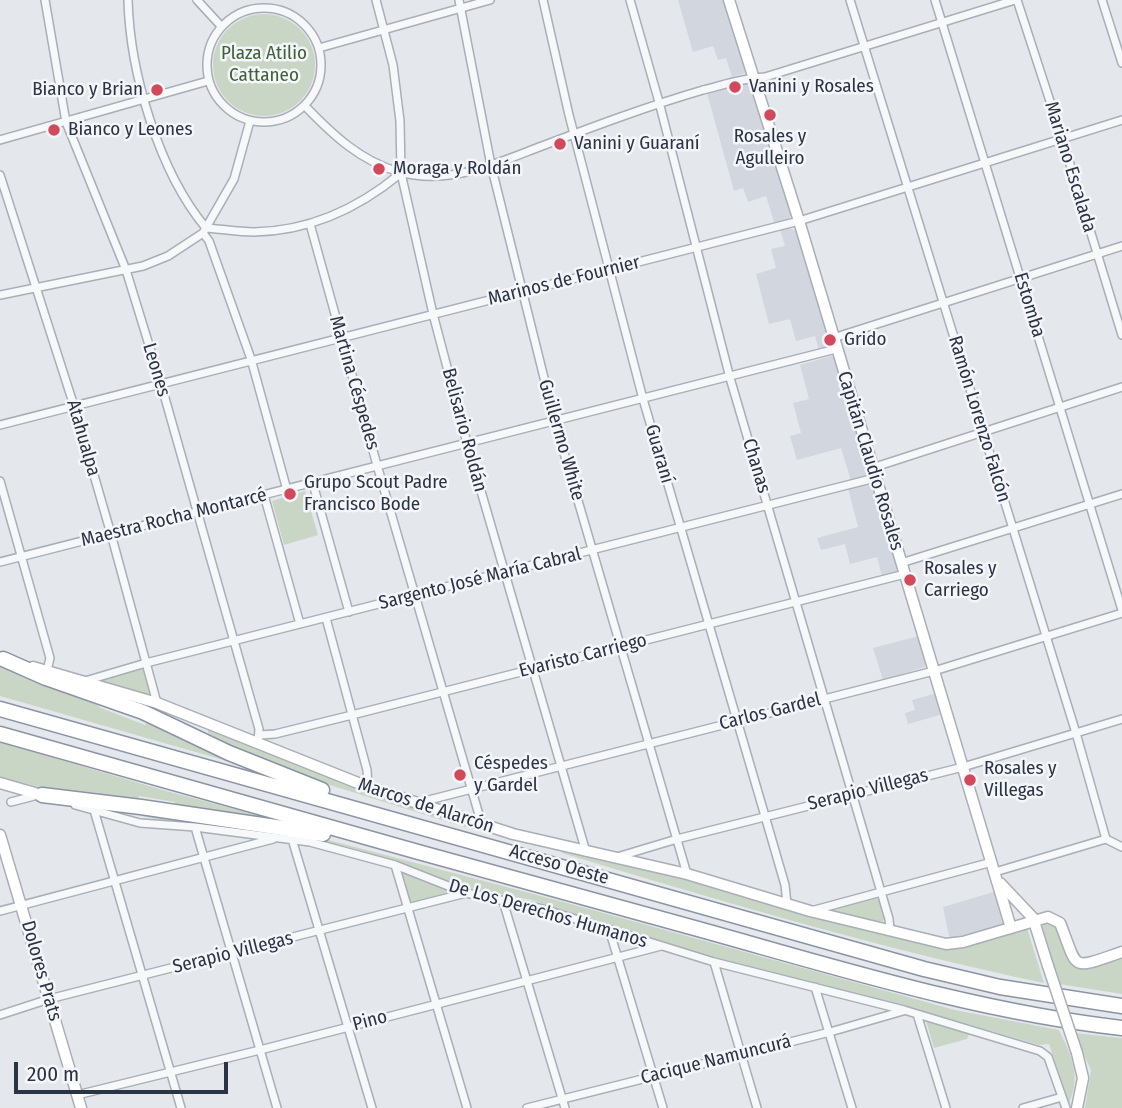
<!DOCTYPE html>
<meta charset="utf-8">
<style>
body{margin:0}
#map{position:relative;width:1122px;height:1108px;overflow:hidden;background:#e4e7ec;font-family:"Fira Sans Condensed",sans-serif}
canvas{display:block}
.scale{position:absolute;left:14px;top:1062px;width:214px;height:32px;box-sizing:border-box;border:4px solid #2b3445;border-top:0;padding-left:9px;font-size:21px;line-height:24px;white-space:nowrap;color:#2b3445;-webkit-text-stroke:5px #f4f6f9;paint-order:stroke}
</style>
<div id="map">
<canvas width="1122" height="1108"></canvas>
<div class="scale">200 m</div>
</div>
<script>
const context = document.querySelector('canvas').getContext('2d');
context.lineJoin = 'round';
function fillPath(path, color) { context.fillStyle = color; context.fill(path, 'evenodd'); }
function trace(path, color, width, dash) { context.strokeStyle = color; context.lineWidth = width; context.lineCap = dash ? 'butt' : 'round'; context.setLineDash(dash || []); context.stroke(path); }
function label(font, color, halo, rows, align = 'center') {
  context.font = font + ' "Fira Sans Condensed",sans-serif'; context.lineWidth = 5; context.setLineDash([]); context.textBaseline = 'middle'; context.strokeStyle = halo; context.fillStyle = color; for (const [text, x, y, turn = 0] of rows) {
    context.save(); context.translate(x, y); context.rotate((+turn || 0) * Math.PI / 180); context.textAlign = isNaN(turn) ? turn : align; if (halo) context.strokeText(text, 0, 0); context.fillText(text, 0, 0); context.restore();
  }
}
fillPath(new Path2D(`
 M 678,0 L 725,0 L 746,70 L 745,73 L 732,77 L 726,58 L 718,60 L 713,46 L 693,52 Z
 M 748,81 L 751,83 L 791,214 L 788,221 L 775,225 L 766,196 L 748,202 L 743,188 L 734,191 L 707,93 Z
 M 788,227 L 797,232 L 831,343 L 827,348 L 819,350 L 815,336 L 796,341 L 790,319 L 769,324 L 756,274 L 776,268 L 771,249 L 785,246 L 780,229 Z
 M 831,356 L 835,358 L 868,469 L 866,477 L 851,481 L 841,448 L 797,460 L 790,436 L 801,433 L 793,403 L 809,399 L 800,365 Z
 M 867,483 L 873,485 L 899,567 L 897,572 L 882,576 L 877,557 L 850,564 L 845,544 L 821,550 L 817,538 L 858,527 L 848,488 Z
 M 919,636 L 927,661 L 925,667 L 883,680 L 873,648 Z
 M 937,693 L 943,714 L 908,724 L 905,713 L 915,710 L 912,700 Z
 M 997,891 L 1005,925 L 950,941 L 943,907 Z`), '#d2d6de');
fillPath(new Path2D(`
 M213 65a51 51 0 1 1 102 0a51 51 0 1 1-102 0Z
 M 305,491 L 318,535 L 284,545 L 272,501 Z
 M 0,662 L 96,700 L 95,704 L 101,708 L 145,725 L 147,722 L 247,764 L 248,767 L 0,696 Z
 M 145,667 L 152,697 L 99,680 Z
 M 208,728 L 414,808 L 508,838 L 458,825 L 285,771 L 249,756 L 208,733 Z
 M 0,742 L 166,791 L 280,821 L 176,809 L 175,802 L 139,796 L 138,800 L 43,788 L 0,777 Z
 M 129,813 L 174,815 L 317,837 L 560,901 L 955,1010 L 1059,1030 C 1072,1057 1081,1075 1069,1103 L 1049,1044 L 1039,1045 L 968,1024 L 682,949 L 532,900 L 468,889 L 396,862 L 355,849 L 307,838 L 223,825 L 160,820 Z
 M 562,850 L 681,877 L 947,948 L 1027,928 L 1044,983 C 881,949 720,901 562,853 Z
 M 401,870 L 454,892 L 410,903 Z
 M 876,898 L 880,900 L 885,919 L 882,922 L 824,911 Z
 M 1051,923 L 1058,926 L 1072,963 L 1122,956 L 1122,994 L 1059,984 L 1042,924 Z
 M 926,1021 L 969,1034 L 967,1039 L 934,1048 Z
 M 1074,1033 L 1122,1038 L 1122,1108 L 1085,1108 L 1091,1070 Z`), '#c9d6c5');
const street = new Path2D(`
 M 45,0 L 66,122 L 126,270 L 161,384 L 259,729 L 258,742
 M 128,0 C 130,73 159,172 206,228
 M 197,0 L 221,26
 M 376,0 L 393,65 L 400,121 L 401,173 L 433,314 L 467,443 L 586,852
 M 459,0 L 491,165 L 555,422 L 687,874
 M 543,0 L 569,115 L 643,399 L 765,816 L 785,885 L 787,904
 M 630,0 L 659,102 L 730,378 L 889,919 L 890,929
 M 850,0 L 1076,733 L 1106,839
 M 935,0 L 1122,610
 M 1017,0 L 1062,138 L 1122,335
 M 1102,0 L 1122,63
 M207 65a57 57 0 1 1 114 0a57 57 0 1 1-114 0Z
 M 319,48 L 490,0
 M 305,106 C 332,134 360,161 399,172 C 449,186 497,163 542,146 C 595,126 648,106 703,90 C 723,85 743,78 765,77 L 1015,0
 M 0,140 L 208,81
 M 0,175 L 74,406 L 111,534 L 157,703
 M 310,224 L 377,465 L 482,825
 M 206,228 C 222,229 238,232 254,232 C 309,231 359,208 401,173
 M 203,233 L 209,241 L 251,359 L 287,490
 M 0,295 L 143,266 L 168,256 L 203,233 L 234,179 L 250,121
 M 833,338 L 1122,246
 M 0,425 L 799,221 L 1122,120
 M 872,468 L 1122,387
 M 0,481 L 50,658 L 47,671
 M 313,484 L 349,612
 M 264,495 L 300,624
 M 0,562 L 836,349
 M 901,563 L 1122,494
 M 326,618 L 367,770 L 368,787
 M 85,681 L 146,663 L 875,478
 M 260,735 L 275,734 L 352,715 L 905,574
 M 11,802 L 38,795
 M 417,803 L 934,671 L 1122,613
 M 75,805 L 140,823 L 195,827 L 310,842 L 395,865 L 466,893 L 543,909 L 714,962 L 904,1010 L 1040,1051 L 1048,1057 L 1066,1108
 M 94,810 L 181,1108
 M 195,827 L 277,1108
 M 292,839 L 372,1108
 M 617,857 L 677,839 L 963,767 L 1122,719
 M 395,865 L 467,1108
 M 995,872 L 1106,839 L 1122,847
 M 503,901 L 565,1108
 M 0,911 L 273,839
 M 811,911 L 992,862
 M 609,929 L 663,1108
 M 714,962 L 757,1108
 M 815,987 L 852,1108
 M 917,1014 L 946,1108
 M 0,1015 L 49,999 L 466,893
 M 77,1095 L 260,1050 L 661,946
 M 527,1108 L 830,1032 L 903,1011
 M 1023,1108 L 1062,1097`);
const secondary = new Path2D(`
 M 729,0 L 799,221 L 1011,928
 M 33,667 L 157,703 L 368,787 L 513,834 L 687,874 L 810,911 L 946,944 L 963,942 L 1048,917 L 1060,923 C 1079,971 1069,970 1122,952
 M 0,783 L 42,795
 M 0,835 L 81,1108
 M 1000,883 L 1033,918 L 1048,966
 M 1077,1053 L 1083,1078 L 1077,1108`);
const highway = new Path2D(`
 M 3,659 L 46,678 L 143,712 L 229,753 L 322,790
 M 0,709 L 924,969 L 1000,987 L 1122,1006
 M 0,734 C 226,799 453,862 680,924 C 826,964 971,1011 1122,1028
 M 42,795 L 141,807 L 323,834`);
trace(street, '#a9aeb7', 10);
trace(secondary, '#a9aeb7', 13);
trace(highway, '#8b94a3', 17);
trace(street, '#f7f8fa', 7);
trace(secondary, '#fff', 10);
trace(highway, '#fff', 14);
const secondaryBridge = new Path2D(`
 M 1048,966 L 1077,1053`);
trace(secondaryBridge, '#a9aeb7', 13, []);
trace(secondaryBridge, '#fff', 10);
for (const [x, y, r, color] of [
 [735,87,7,"#d1495b"],
 [157,90,7,"#d1495b"],
 [770,115,7,"#d1495b"],
 [54,130,7,"#d1495b"],
 [560,144,7,"#d1495b"],
 [379,169,7,"#d1495b"],
 [830,340,7,"#d1495b"],
 [290,494,7,"#d1495b"],
 [910,580,7,"#d1495b"],
 [460,775,7,"#d1495b"],
 [970,780,7,"#d1495b"]
]) { const dot = new Path2D(); dot.arc(x, y, r, 0, 2 * Math.PI); context.fillStyle = color; context.fill(dot); trace(dot, '#f4f6f9', 2.5); }
label('19px', '#3f6138', '#f4f6f9', [
 ["Plaza Atilio",264,54],
 ["Cattaneo",264,76]
]);
label('19px', '#2b3445', '#f4f6f9', [
 ["Vanini y Rosales",749,87],
 ["Bianco y Brian",143,90,"right"],
 ["Bianco y Leones",68,130],
 ["Rosales y",770,137,"center"],
 ["Agulleiro",770,159,"center"],
 ["Vanini y Guaraní",574,144],
 ["Moraga y Roldán",393,169],
 ["Grido",844,340],
 ["Grupo Scout Padre",304,483],
 ["Francisco Bode",304,505],
 ["Rosales y",924,569],
 ["Carriego",924,591],
 ["Céspedes",474,764],
 ["y Gardel",474,786],
 ["Rosales y",984,769],
 ["Villegas",984,791]
], 'left');
label('19px', '#2b3445', '#f4f6f9', [
 ["Mariano Escalada",1070,167,73],
 ["Marinos de Fournier",564,281,-14],
 ["Estomba",1029,305,73],
 ["Leones",156,370,73],
 ["Martina Céspedes",354,383,74],
 ["Ramón Lorenzo Falcón",979,419,73],
 ["Belisario Roldán",464,430,75],
 ["Atahualpa",83,438,74],
 ["Guillermo White",561,440,74],
 ["Guaraní",659,454,74],
 ["Capitán Claudio Rosales",870,461,73],
 ["Chanas",756,466,73],
 ["Maestra Rocha Montarcé",174,518,-14],
 ["Sargento José María Cabral",480,579,-14],
 ["Evaristo Carriego",583,656,-14],
 ["Carlos Gardel",770,712,-14],
 ["Serapio Villegas",868,790,-14],
 ["Marcos de Alarcón",426,806,18],
 ["Acceso Oeste",559,865,16],
 ["De Los Derechos Humanos",548,914,16],
 ["Serapio Villegas",233,953,-14],
 ["Dolores Prats",41,971,74],
 ["Pino",370,1021,-15],
 ["Cacique Namuncurá",716,1060,-14]
]);
</script>
